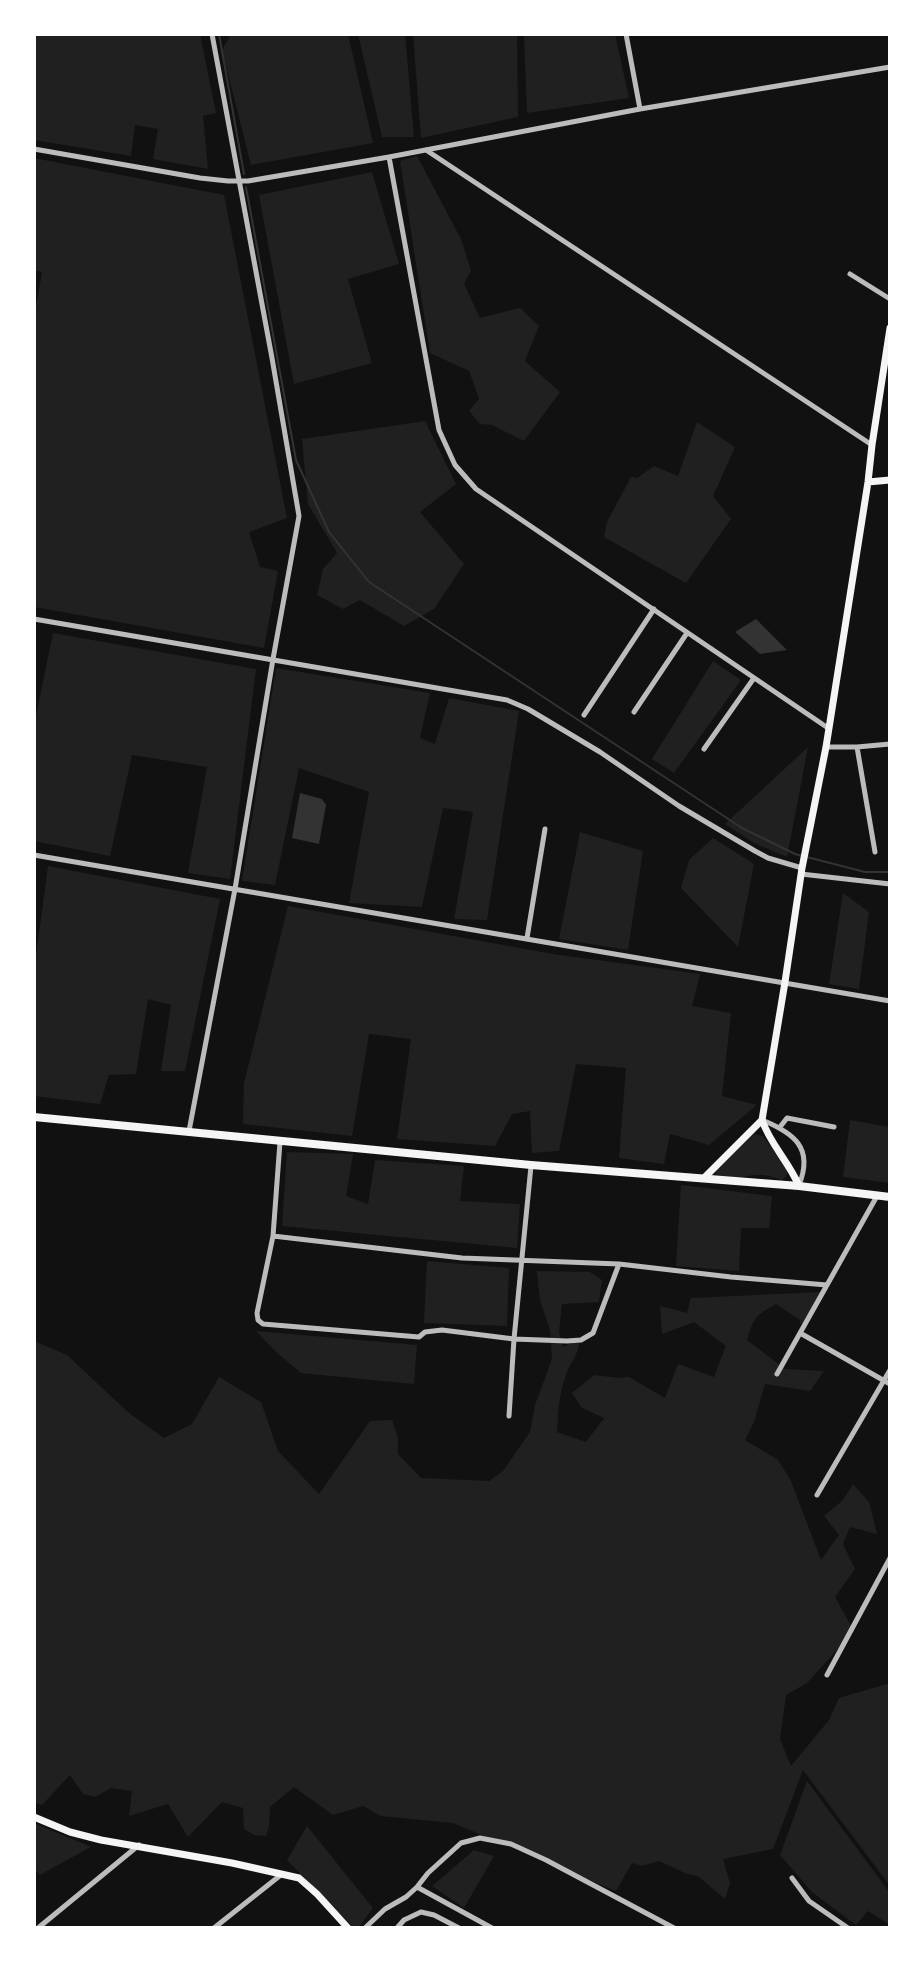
<!DOCTYPE html>
<style>
body{margin:0}
#map{position:relative;width:924px;height:1962px;overflow:hidden;background:#111;font-family:Figtree,sans-serif}
canvas{display:block}
.frame{position:absolute;inset:0;border:36px solid #fff;pointer-events:none}
</style>
<div id="map">
<canvas width="924" height="1962"></canvas>
<div class="frame"></div>
</div>
<script>
const context = document.querySelector('canvas').getContext('2d');
context.lineJoin = 'round';
function fillPath(path, color) { context.fillStyle = color; context.fill(path, 'evenodd'); }
function trace(path, color, width, dash) { context.strokeStyle = color; context.lineWidth = width; context.lineCap = dash ? 'butt' : 'round'; context.setLineDash(dash || []); context.stroke(path); }
fillPath(new Path2D(`
 M 34,34 L 200,34 L 216,113 L 203,116 L 208,169 L 153,159 L 158,129 L 135,125 L 131,156 L 34,140 Z
 M 231,34 L 348,34 L 373,143 L 251,165 L 222,50 Z
 M 358,34 L 405,34 L 414,137 L 382,137 Z
 M 413,34 L 517,34 L 518,117 L 421,138 Z
 M 524,34 L 615,34 L 629,98 L 527,113 Z
 M 417,156 L 461,239 L 471,271 L 464,284 L 480,318 L 520,308 L 539,326 L 525,361 L 560,392 L 524,441 L 492,425 L 480,424 L 469,411 L 479,399 L 469,371 L 430,353 L 400,161 Z
 M 34,158 L 224,195 L 287,518 L 249,532 L 260,567 L 278,571 L 264,648 L 34,607 L 34,318 L 42,272 L 34,270 Z
 M 372,172 L 399,264 L 348,279 L 372,363 L 294,384 L 259,195 Z
 M 425,421 L 456,484 L 420,512 L 464,564 L 434,609 L 404,626 L 360,600 L 343,609 L 317,595 L 323,569 L 337,553 L 308,504 L 302,439 Z
 M 697,422 L 735,447 L 713,496 L 731,519 L 686,583 L 604,537 L 607,522 L 631,477 L 637,478 L 654,466 L 678,476 Z
 M 53,633 L 256,669 L 230,879 L 188,873 L 207,767 L 132,755 L 110,856 L 34,841 L 34,725 Z
 M 713,661 L 741,680 L 674,773 L 652,759 Z
 M 276,668 L 430,693 L 420,738 L 435,744 L 449,698 L 519,711 L 487,920 L 454,919 L 473,812 L 443,808 L 422,907 L 349,903 L 369,792 L 299,768 L 275,885 L 242,881 Z
 M 808,747 L 787,857 L 754,843 L 725,824 Z
 M 580,832 L 643,851 L 628,950 L 559,939 Z
 M 713,838 L 754,864 L 738,947 L 681,888 L 689,860 Z
 M 48,866 L 220,899 L 185,1071 L 161,1071 L 171,1005 L 148,999 L 136,1074 L 109,1075 L 100,1104 L 34,1096 L 34,971 Z
 M 843,893 L 869,912 L 859,989 L 829,984 Z
 M 288,906 L 553,954 L 700,974 L 692,1006 L 731,1013 L 722,1096 L 757,1105 L 709,1145 L 670,1134 L 664,1164 L 619,1158 L 626,1068 L 576,1064 L 559,1151 L 532,1153 L 530,1111 L 512,1114 L 495,1146 L 397,1139 L 411,1039 L 369,1034 L 352,1136 L 243,1124 L 244,1083 Z
 M 850,1120 L 890,1127 L 890,1183 L 843,1177 Z
 M 754,1134 L 763,1136 L 787,1169 C 788,1175 787,1177 781,1180 C 768,1174 756,1174 742,1177 C 734,1178 724,1176 716,1175 L 716,1171 Z
 M 287,1152 L 353,1154 L 346,1196 L 368,1204 L 375,1160 L 464,1166 L 460,1201 L 520,1204 L 517,1248 L 282,1226 Z
 M 681,1185 L 772,1196 L 769,1228 L 741,1228 L 739,1271 L 676,1266 Z
 M 427,1261 L 509,1268 L 507,1326 L 424,1323 Z
 M 537,1271 L 590,1272 L 602,1280 L 599,1302 L 562,1304 L 559,1332 L 563,1347 L 579,1340 C 580,1354 570,1362 566,1375 C 559,1394 558,1413 557,1432 L 586,1442 L 604,1418 L 582,1408 L 572,1393 L 594,1375 L 620,1378 L 629,1377 L 665,1398 L 678,1364 L 714,1377 L 726,1346 L 694,1322 L 662,1334 L 660,1306 L 687,1313 L 691,1298 L 822,1292 L 809,1321 L 800,1324 L 800,1320 L 776,1304 C 755,1316 754,1317 747,1340 L 785,1369 L 824,1371 L 810,1391 L 765,1384 L 754,1422 L 745,1440 L 778,1460 L 791,1481 L 821,1560 L 839,1535 L 824,1516 L 843,1500 L 853,1484 L 869,1502 L 877,1534 L 850,1527 L 843,1544 L 855,1569 L 835,1597 L 854,1631 L 807,1683 L 786,1695 L 780,1739 L 791,1766 L 829,1720 L 839,1698 L 890,1683 L 890,1886 L 803,1770 L 773,1849 L 723,1859 L 730,1883 L 725,1899 L 698,1876 L 687,1874 L 659,1861 L 642,1866 L 632,1863 L 616,1891 L 453,1823 L 381,1816 L 363,1806 L 333,1815 L 294,1787 L 270,1807 L 269,1826 L 266,1836 L 254,1835 L 244,1829 L 243,1808 L 222,1802 L 188,1837 L 168,1804 L 129,1816 L 132,1791 L 111,1788 L 95,1797 L 83,1794 L 70,1775 L 42,1805 L 34,1802 L 34,1341 L 67,1355 L 129,1413 L 164,1438 L 192,1424 L 219,1377 L 261,1402 L 278,1451 L 319,1494 L 370,1421 L 392,1420 L 398,1438 L 398,1454 L 421,1478 L 489,1481 L 503,1471 L 530,1432 L 535,1405 L 552,1359 L 550,1330 L 540,1300 Z
 M 256,1331 L 417,1345 L 414,1384 L 301,1373 L 275,1351 Z
 M 807,1781 L 890,1893 L 890,1925 L 868,1911 L 856,1925 L 812,1892 L 780,1855 Z
 M 34,1823 L 91,1847 L 40,1875 L 34,1868 Z
 M 307,1826 L 373,1908 L 358,1928 L 354,1928 L 287,1860 Z
 M 474,1850 L 494,1856 L 464,1908 L 432,1886 Z`), '#202020');
fillPath(new Path2D(`
 M 756,619 L 787,650 L 760,654 L 735,632 Z
 M 300,793 L 322,799 L 326,805 L 319,844 L 292,838 Z`), '#333');
trace(new Path2D(`
 M 219,34 L 244,174
 M 246,187 L 296,460 L 329,532 L 369,582 L 742,828 L 795,854 L 865,872 L 890,872`), '#333', 2);
trace(new Path2D(`
 M 626,34 L 640,109
 M 34,149 L 200,178 L 228,181 L 248,181 L 389,157 L 640,109 L 890,67
 M 426,150 L 872,445
 M 389,157 L 439,430 L 455,465 L 476,489 L 828,728
 M 850,274 L 890,299
 M 34,619 L 507,700 L 528,709 L 600,752 L 679,806 L 755,851 L 768,858 L 802,868
 M 634,712 L 687,633
 M 584,715 L 654,609
 M 826,747 L 857,747 L 890,744
 M 857,747 L 875,852
 M 704,749 L 754,678
 M 34,855 L 890,1001
 M 801,874 L 890,884
 M 527,938 L 545,829
 M 762,1120 C 794,1133 814,1148 799,1185
 M 780,1127 L 787,1118 L 834,1127
 M 189,1131 L 235,889 L 273,659 L 299,516 L 272,358 L 212,34
 M 280,1142 L 273,1236 L 257,1313 L 258,1320 L 263,1324 L 419,1337 L 425,1332 L 442,1330 L 514,1339 L 567,1341 L 581,1340 L 593,1333 L 619,1264
 M 273,1236 L 462,1258 L 619,1264 L 731,1277 L 827,1285
 M 800,1333 L 890,1384
 M 777,1374 L 877,1196
 M 509,1416 L 514,1339 L 531,1166
 M 817,1495 L 890,1370
 M 827,1675 L 890,1558
 M 792,1878 L 809,1901 L 848,1928
 M 417,1887 L 492,1928
 M 38,1928 L 139,1845
 M 214,1928 L 282,1874
 M 365,1928 L 385,1909 L 406,1897 L 417,1887 L 428,1873 L 461,1843 L 480,1838 L 511,1844 L 546,1860 L 674,1928
 M 397,1928 L 404,1920 L 421,1912 L 434,1915 L 459,1928`), '#bcbcbc', 5);
trace(new Path2D(`
 M 868,482 L 890,480
 M 704,1178 L 762,1120
 M 799,1186 C 789,1162 770,1144 762,1120 L 785,982 L 802,868 L 826,747 L 868,482 L 872,445 L 890,328
 M 34,1817 L 70,1832 L 101,1840 L 232,1863 L 299,1878 L 317,1894 L 348,1928`), '#f5f5f5', 7);
trace(new Path2D(`
 M 34,1117 L 531,1165 L 799,1186 L 890,1197`), '#f5f5f5', 8);
</script>
